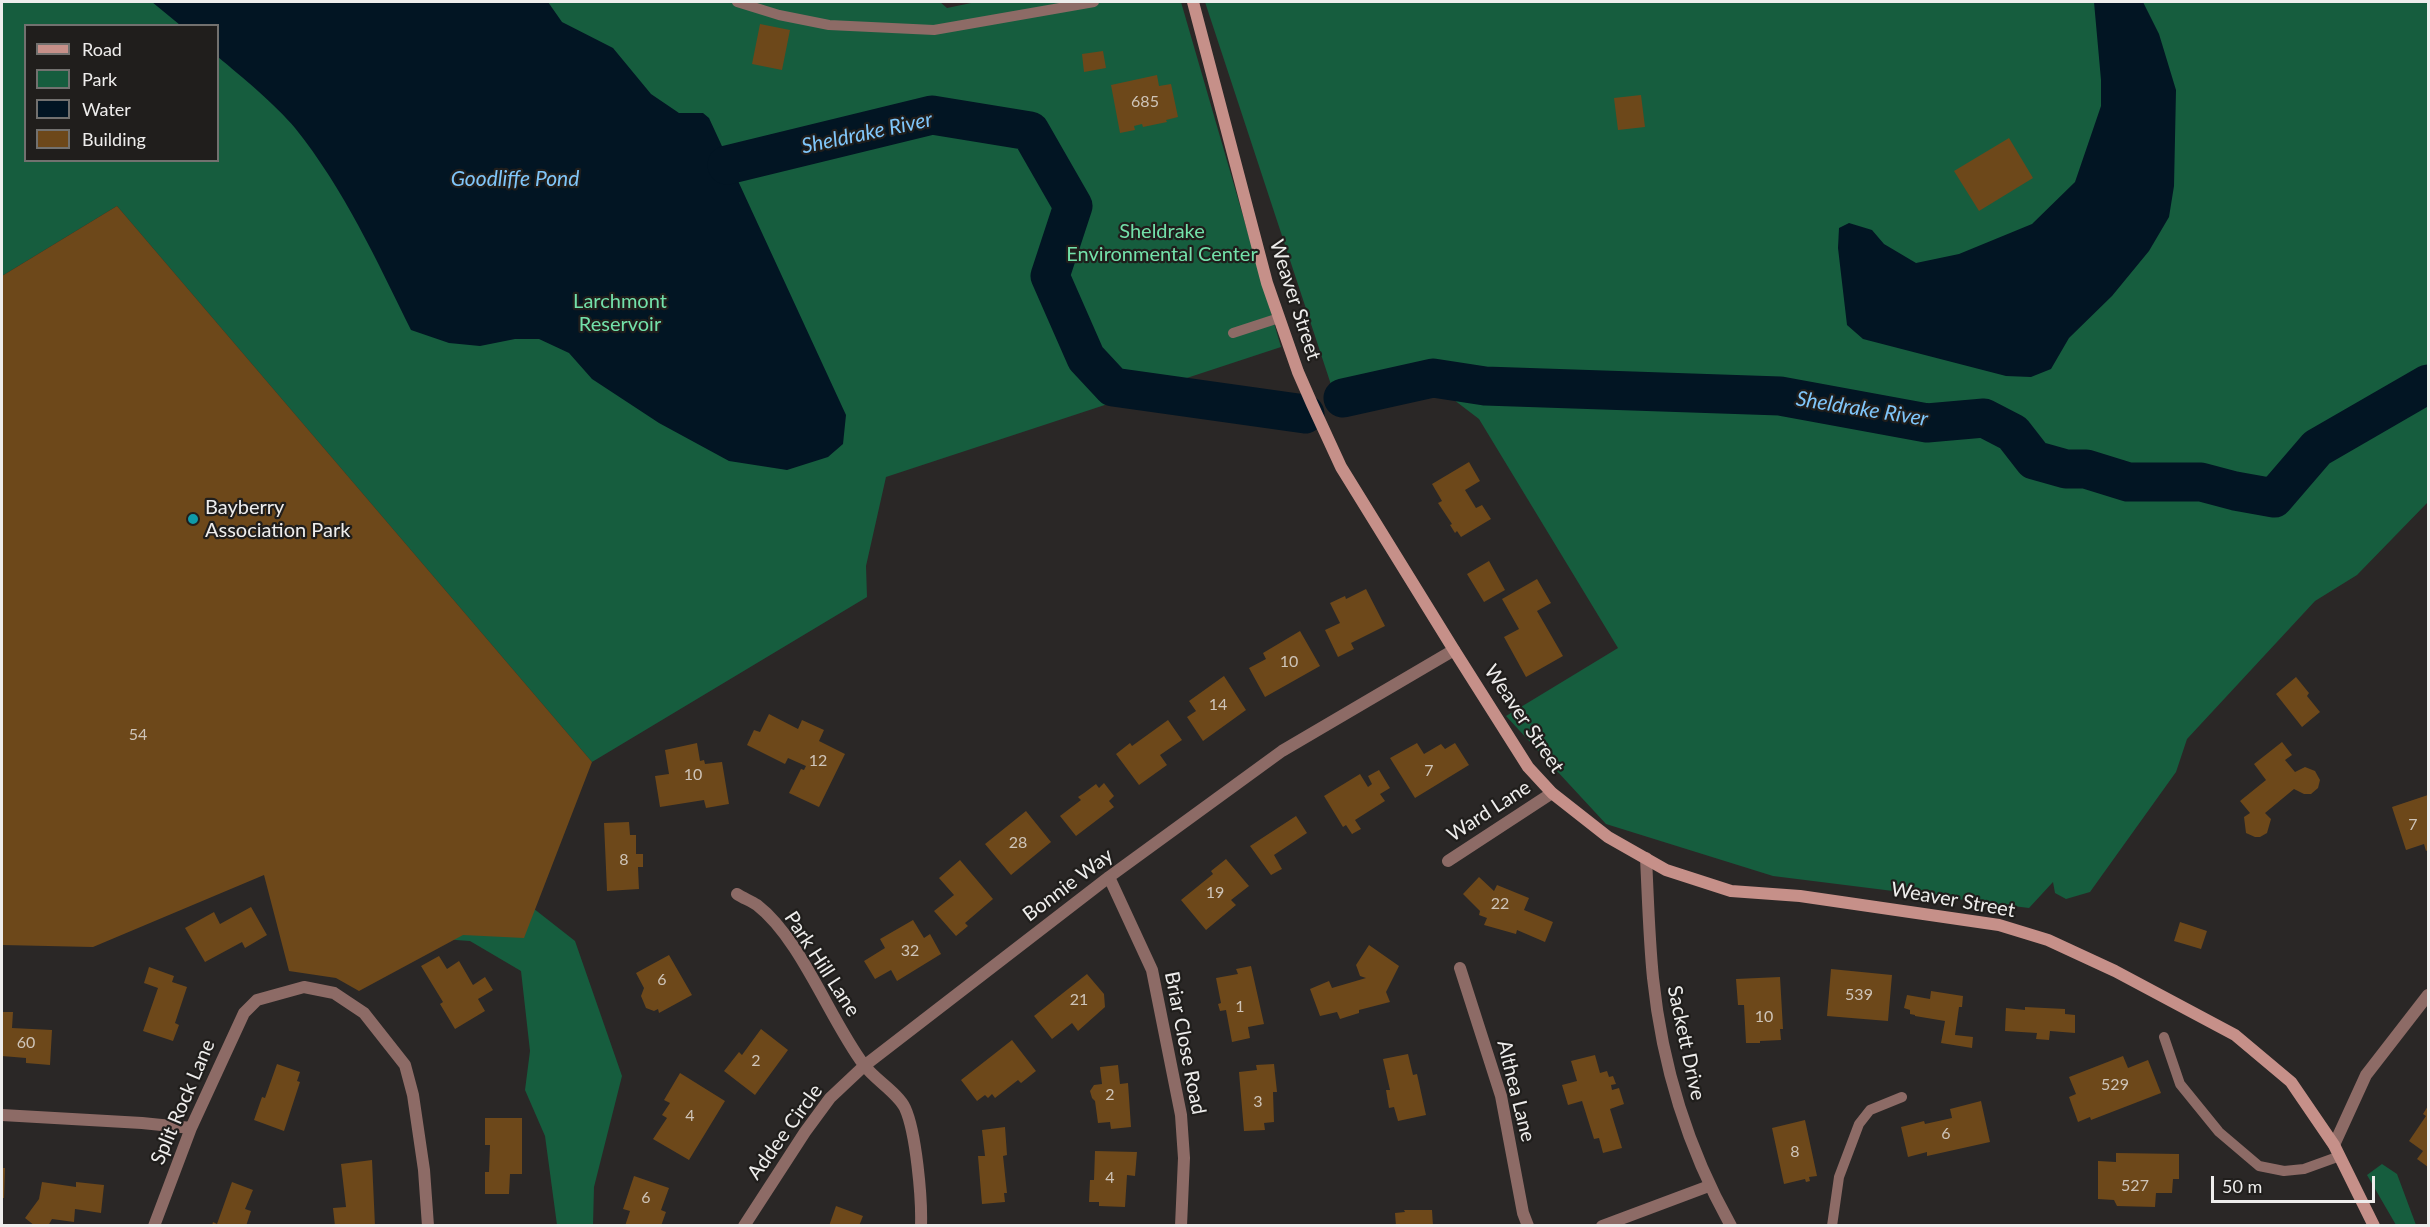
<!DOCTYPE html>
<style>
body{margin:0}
#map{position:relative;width:2430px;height:1227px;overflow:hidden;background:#2a2726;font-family:Lato,sans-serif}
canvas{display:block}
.frame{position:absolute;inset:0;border:3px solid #eeedec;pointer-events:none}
.legend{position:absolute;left:24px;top:24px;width:195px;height:138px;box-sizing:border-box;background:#201e1c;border:2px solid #72716f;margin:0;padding:8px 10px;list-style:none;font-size:18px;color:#eeedec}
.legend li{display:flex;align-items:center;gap:12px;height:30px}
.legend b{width:30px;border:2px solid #72716f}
.scale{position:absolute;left:2211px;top:1176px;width:164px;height:27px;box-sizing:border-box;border:3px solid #eeedec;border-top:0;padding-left:8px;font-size:18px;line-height:21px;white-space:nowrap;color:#eeedec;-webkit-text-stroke:4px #201e1c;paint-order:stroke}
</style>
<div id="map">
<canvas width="2430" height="1227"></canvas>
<div class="frame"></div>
<ul class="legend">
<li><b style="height:8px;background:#c69089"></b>Road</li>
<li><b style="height:16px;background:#165d3e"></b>Park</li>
<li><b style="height:16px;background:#021523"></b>Water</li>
<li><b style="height:16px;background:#6d481a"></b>Building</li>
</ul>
<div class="scale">50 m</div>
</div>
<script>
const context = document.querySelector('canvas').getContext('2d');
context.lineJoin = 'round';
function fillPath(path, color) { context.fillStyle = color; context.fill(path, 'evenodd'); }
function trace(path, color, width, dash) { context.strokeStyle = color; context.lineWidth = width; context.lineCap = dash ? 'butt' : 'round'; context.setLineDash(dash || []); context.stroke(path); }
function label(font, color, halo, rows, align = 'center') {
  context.font = font + ' Lato,sans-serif'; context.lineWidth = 4.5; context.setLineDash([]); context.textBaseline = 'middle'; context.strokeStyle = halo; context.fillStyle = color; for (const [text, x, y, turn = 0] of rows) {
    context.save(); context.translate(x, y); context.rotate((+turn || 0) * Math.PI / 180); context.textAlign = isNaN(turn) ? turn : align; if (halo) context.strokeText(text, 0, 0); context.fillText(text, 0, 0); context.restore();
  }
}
fillPath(new Path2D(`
 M 2,2 L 940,2 L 947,8 L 976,2 L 1181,2 L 1281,347 L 886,477 L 866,566 L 867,597 L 592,762 L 117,206 L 2,276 ZM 26,26 L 218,26 L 218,160 L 26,160 Z
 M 1205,2 L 2428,2 L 2428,502 L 2357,575 L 2315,601 L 2187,739 L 2176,772 L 2090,892 L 2066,899 L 2055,893 L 2053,882 L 2029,908 L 1773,876 L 1606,824 L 1506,716 L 1618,648 L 1479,419 L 1441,390 L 1341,415 Z
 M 496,879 L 575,941 L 622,1076 L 594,1187 L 593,1225 L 557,1225 L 545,1136 L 525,1090 L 530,1051 L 521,971 L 470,941 L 428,938 Z
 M 2382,1164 L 2397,1174 L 2416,1225 L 2396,1225 L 2367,1175 Z`), '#165d3e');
fillPath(new Path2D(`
 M 152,2 L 548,2 L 562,22 L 613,48 L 651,94 L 679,113 L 703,113 L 709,118 L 846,415 L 843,444 L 828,457 L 787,470 L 729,461 L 659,423 L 592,379 L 569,353 L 539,339 L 515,339 L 480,346 L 449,343 L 411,330 C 377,261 344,189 295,128 C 276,105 241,76 218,57 L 218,26 L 180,25 Z
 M 2094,2 L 2143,2 L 2159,34 L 2176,90 L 2174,186 L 2169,217 L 2149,251 L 2112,296 L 2069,338 L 2051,369 L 2031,377 L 2006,376 L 1863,339 L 1847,325 L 1838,248 L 1839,228 L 1849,223 L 1872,230 L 1884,244 L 1916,263 L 1959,254 L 2032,224 L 2075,182 L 2101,106 L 2101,80 Z`), '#021523');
trace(new Path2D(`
 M 727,165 L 932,115 L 1030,131 L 1073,206 L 1050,276 L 1086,358 L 1113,387 L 1305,414
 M 1343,398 L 1433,378 L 1485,386 L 1780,396 L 1927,423 L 1984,418 L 2013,433 L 2034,460 L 2066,469 L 2086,469 L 2128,482 L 2201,482 L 2235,491 L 2274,498 L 2317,448 L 2428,384`), '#021523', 39);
fillPath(new Path2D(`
 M 760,24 L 790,30 L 782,70 L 752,64 Z
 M 1103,51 L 1106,68 L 1084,72 L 1082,54 Z
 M 1157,75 L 1159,86 L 1171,84 L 1178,117 L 1166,120 L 1167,122 L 1143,127 L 1142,124 L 1134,126 L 1135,130 L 1120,133 L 1111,85 Z
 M 1641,95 L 1645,127 L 1618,130 L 1614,98 Z
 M 2009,138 L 2033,178 L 1979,211 L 1954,171 Z
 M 117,206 L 592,762 L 524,938 L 463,935 L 359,991 L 336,978 L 289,971 L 264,875 L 93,947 L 2,945 L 2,276 Z
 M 1469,462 L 1480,481 L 1465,490 L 1476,508 L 1482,505 L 1491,519 L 1461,537 L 1457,531 L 1455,533 L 1450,525 L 1452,524 L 1438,503 L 1442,501 L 1432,484 Z
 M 1489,561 L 1505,590 L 1484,602 L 1467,574 Z
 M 1537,579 L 1551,603 L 1537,611 L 1563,656 L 1526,677 L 1504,637 L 1519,629 L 1502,599 Z
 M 1366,589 L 1385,626 L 1351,643 L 1354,649 L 1338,657 L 1325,630 L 1340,623 L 1330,603 L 1345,596 L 1346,599 Z
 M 1300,631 L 1320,666 L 1265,697 L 1249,668 L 1266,659 L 1263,653 Z
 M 1224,676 L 1246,710 L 1203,741 L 1187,717 L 1196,711 L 1189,701 Z
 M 2296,677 L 2309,693 L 2307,696 L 2320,712 L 2302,727 L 2276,694 Z
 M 769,714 L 798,729 L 802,720 L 824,730 L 819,741 L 845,754 L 819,807 L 789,793 L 801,769 L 804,770 L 806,766 L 788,758 L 785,764 L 747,745 L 754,730 L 760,732 Z
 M 1168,720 L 1182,740 L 1160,755 L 1167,765 L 1139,785 L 1116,754 L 1130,743 L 1132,746 Z
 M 2282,742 L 2292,755 L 2285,760 L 2295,772 L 2305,767 L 2315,771 L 2320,780 L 2318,788 L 2311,794 L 2304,794 L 2294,789 L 2265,813 L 2271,819 L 2267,833 L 2260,837 L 2255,837 L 2246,833 L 2244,817 L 2250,813 L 2240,801 L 2266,780 L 2254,764 Z
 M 697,743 L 700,761 L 704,760 L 705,764 L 722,762 L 729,804 L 706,808 L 704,800 L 660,807 L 655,776 L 669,774 L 665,750 Z
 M 1417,743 L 1424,754 L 1441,744 L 1445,749 L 1455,743 L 1469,765 L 1415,798 L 1390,758 Z
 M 1379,770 L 1390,788 L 1380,794 L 1385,801 L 1355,820 L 1361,829 L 1352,834 L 1346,825 L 1343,827 L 1324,796 L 1360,774 L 1368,787 L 1372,784 L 1368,776 Z
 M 1104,783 L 1114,796 L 1109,801 L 1114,807 L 1076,836 L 1060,816 L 1081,800 L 1078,797 L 1084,793 L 1096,784 L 1099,788 Z
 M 2428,795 L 2428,850 L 2426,851 L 2424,844 L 2406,850 L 2392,807 Z
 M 1026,811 L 1051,842 L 1011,875 L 985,844 Z
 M 1296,816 L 1307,833 L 1274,855 L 1282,869 L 1271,875 L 1250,846 Z
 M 629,822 L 630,835 L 636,835 L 636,854 L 643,854 L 643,867 L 638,867 L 639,889 L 607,891 L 604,823 Z
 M 1226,859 L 1249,886 L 1231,900 L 1236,905 L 1206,930 L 1181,900 L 1213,874 L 1211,871 Z
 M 960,860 L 993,899 L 965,923 L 968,926 L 956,936 L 934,911 L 954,895 L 939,878 Z
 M 1479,877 L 1494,891 L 1497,885 L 1529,898 L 1524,910 L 1553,922 L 1545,942 L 1517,930 L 1516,934 L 1484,925 L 1487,918 L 1479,915 L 1480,911 L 1463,894 Z
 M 251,907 L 267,935 L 245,948 L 242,942 L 205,962 L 185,928 L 214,912 L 220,924 Z
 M 913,920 L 924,938 L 930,934 L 941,954 L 897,981 L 891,970 L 875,979 L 864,961 L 885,948 L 880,939 Z
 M 2180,922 L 2207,931 L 2201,949 L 2174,941 Z
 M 1369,945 L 1399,966 L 1386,992 L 1390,1002 L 1359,1010 L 1359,1013 L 1340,1019 L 1337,1012 L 1320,1016 L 1310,989 L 1329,981 L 1332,988 L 1366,978 L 1360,976 L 1356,965 Z
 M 669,955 L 692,995 L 659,1013 L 658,1009 L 654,1011 L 646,1008 L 641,996 L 644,988 L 636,973 Z
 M 439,956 L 447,969 L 459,961 L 473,985 L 485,977 L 493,990 L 478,999 L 485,1011 L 455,1029 L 440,1004 L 443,1002 L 421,966 Z
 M 1251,966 L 1264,1024 L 1248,1027 L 1250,1038 L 1232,1042 L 1226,1010 L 1220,1011 L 1218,1004 L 1221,1003 L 1216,978 L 1238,974 L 1236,969 Z
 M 149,967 L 174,976 L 172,982 L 187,987 L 175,1023 L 179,1025 L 173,1041 L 143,1031 L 158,988 L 144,983 Z
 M 1831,969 L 1892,975 L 1888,1021 L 1827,1016 Z
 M 1087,974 L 1104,994 L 1105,1007 L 1078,1031 L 1072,1023 L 1052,1039 L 1034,1016 Z
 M 1780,977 L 1783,1029 L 1780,1029 L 1781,1040 L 1760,1041 L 1760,1043 L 1746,1043 L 1744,1005 L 1738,1005 L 1736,979 Z
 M 1931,991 L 1963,996 L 1962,1007 L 1959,1007 L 1955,1035 L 1973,1037 L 1972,1048 L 1941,1043 L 1945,1021 L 1915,1016 L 1915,1015 L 1910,1014 L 1910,1010 L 1904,1008 L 1907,995 L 1930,999 Z
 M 2025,1007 L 2065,1009 L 2065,1014 L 2075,1015 L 2075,1033 L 2050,1031 L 2049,1040 L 2036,1039 L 2037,1033 L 2005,1031 L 2006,1008 L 2025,1010 Z
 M 2,1012 L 13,1012 L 12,1028 L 52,1030 L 50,1065 L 26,1063 L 26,1058 L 2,1056 Z
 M 761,1029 L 788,1050 L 755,1095 L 724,1071 L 739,1052 L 742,1055 Z
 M 1012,1040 L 1036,1071 L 1021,1083 L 1018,1080 L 995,1098 L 992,1094 L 988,1098 L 985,1095 L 977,1101 L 961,1080 Z
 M 1408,1054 L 1413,1075 L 1417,1074 L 1426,1115 L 1398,1121 L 1394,1107 L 1389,1108 L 1386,1090 L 1390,1090 L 1383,1059 Z
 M 1595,1055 L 1600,1073 L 1607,1071 L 1609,1077 L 1613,1076 L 1616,1084 L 1611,1085 L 1612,1090 L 1619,1088 L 1624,1104 L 1610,1109 L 1622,1148 L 1603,1153 L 1599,1138 L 1594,1139 L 1582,1101 L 1568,1105 L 1562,1085 L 1577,1081 L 1571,1061 Z
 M 2123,1056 L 2128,1068 L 2148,1060 L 2161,1093 L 2091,1120 L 2090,1117 L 2078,1122 L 2069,1097 L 2076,1094 L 2069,1077 Z
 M 277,1064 L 300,1072 L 297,1081 L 300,1082 L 284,1131 L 254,1120 L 262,1097 L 265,1098 Z
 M 1274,1064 L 1277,1092 L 1273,1092 L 1274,1122 L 1264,1123 L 1265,1130 L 1244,1131 L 1239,1072 L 1257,1070 L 1256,1065 Z
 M 1118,1065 L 1120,1084 L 1128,1083 L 1131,1127 L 1111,1129 L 1110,1122 L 1098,1123 L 1095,1101 L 1092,1098 L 1090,1091 L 1094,1085 L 1102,1084 L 1100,1067 Z
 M 680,1073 L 725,1101 L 689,1160 L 653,1139 L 667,1118 L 662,1115 L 670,1103 L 664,1100 Z
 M 1981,1101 L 1990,1142 L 1927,1156 L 1927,1152 L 1908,1157 L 1901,1127 L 1924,1121 L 1925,1124 L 1952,1118 L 1950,1109 Z
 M 2428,1106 L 2428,1167 L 2417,1159 L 2423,1151 L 2409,1141 L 2426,1116 L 2423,1114 Z
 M 485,1118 L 522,1118 L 522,1174 L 510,1174 L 509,1194 L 485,1194 L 485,1172 L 489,1172 L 490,1145 L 485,1145 Z
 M 1805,1120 L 1817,1176 L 1809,1177 L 1810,1181 L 1806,1182 L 1805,1179 L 1784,1184 L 1772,1128 Z
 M 1005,1127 L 1007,1155 L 1003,1156 L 1007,1193 L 1004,1193 L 1005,1202 L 982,1204 L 978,1156 L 985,1156 L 982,1130 Z
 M 1095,1151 L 1137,1152 L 1135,1176 L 1127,1175 L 1125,1207 L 1099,1206 L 1099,1202 L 1089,1202 L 1090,1180 L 1094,1180 Z
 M 2116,1153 L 2179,1154 L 2179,1179 L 2173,1179 L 2172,1193 L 2156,1193 L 2155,1207 L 2117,1206 L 2114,1200 L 2098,1199 L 2098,1161 L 2116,1162 Z
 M 372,1160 L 375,1226 L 335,1226 L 333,1208 L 346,1207 L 341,1164 Z
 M 2,1168 L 5,1168 L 4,1198 L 2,1198 Z
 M 634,1176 L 669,1188 L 661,1210 L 666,1212 L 661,1226 L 625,1226 L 630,1211 L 623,1209 Z
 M 42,1182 L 76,1187 L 76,1182 L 104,1185 L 101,1213 L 75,1209 L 74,1222 L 52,1219 L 48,1226 L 35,1226 L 25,1218 L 39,1199 Z
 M 232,1182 L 253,1190 L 245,1209 L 251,1211 L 246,1226 L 212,1226 L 213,1222 L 217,1224 Z
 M 836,1206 L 863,1216 L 859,1226 L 829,1226 Z
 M 1404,1210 L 1432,1210 L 1433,1226 L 1396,1226 L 1395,1213 L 1405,1212 Z`), '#6d481a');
trace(new Path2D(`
 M 737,2 L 779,15 L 829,25 L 934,30 L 1094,2
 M 1233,333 L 1279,318
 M 2164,1037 L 2180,1084 L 2219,1132 L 2259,1166 L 2284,1171 L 2304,1169 L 2340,1156
 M 1832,1226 L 1839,1177 L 1859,1124 L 1870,1110 L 1902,1097`), '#8d6b66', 10);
trace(new Path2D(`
 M 1646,858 C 1648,898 1649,938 1653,978 C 1662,1065 1688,1149 1731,1226
 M 1448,861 L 1552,793
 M 1109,877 L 1152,970 L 1181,1115 L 1184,1158 L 1181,1226
 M 737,894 C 743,898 751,901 757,905 C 801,939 830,1020 864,1065 C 874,1079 898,1093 905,1108 C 916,1132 922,1198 921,1226
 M 1460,968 L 1501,1096 L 1523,1213 L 1528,1226
 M 2,1115 L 142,1123 L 191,1128
 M 2334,1145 L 2366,1075 L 2428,995
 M 154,1226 L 191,1128 L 244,1013 L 257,1000 L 304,987 L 334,993 L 364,1013 L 405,1065 L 413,1095 L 424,1170 L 428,1226
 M 744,1226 L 805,1132 L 830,1098 L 864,1066 L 1109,877 L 1282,751 L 1454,650
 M 1602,1226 L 1709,1186`), '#8d6b66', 12);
trace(new Path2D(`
 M 1193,2 L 1267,283 L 1298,372 L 1312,404 L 1341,467 L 1454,650 L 1528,767 L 1552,793 L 1608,837 L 1666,870 L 1731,891 L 1800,896 L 1999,925 L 2048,940 L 2115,971 L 2235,1035 L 2291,1082 L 2334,1145 L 2374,1226`), '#c69089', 12);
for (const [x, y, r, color] of [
 [193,519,6,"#0f9aa8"]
]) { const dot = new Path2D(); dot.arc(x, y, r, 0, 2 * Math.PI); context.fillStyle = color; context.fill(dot); trace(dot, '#201e1c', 2); }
label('16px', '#cec4b8', null, [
 ["685",1145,102],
 ["10",1289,662],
 ["14",1218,705],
 ["54",138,735],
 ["12",818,761],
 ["7",1429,771],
 ["10",693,775],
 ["7",2413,825],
 ["28",1018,843],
 ["8",624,860],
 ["19",1215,893],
 ["22",1500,904],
 ["32",910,951],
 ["6",662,980],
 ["539",1859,995],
 ["21",1079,1000],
 ["1",1240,1007],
 ["10",1764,1017],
 ["60",26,1043],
 ["2",756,1061],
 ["529",2115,1085],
 ["2",1110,1095],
 ["3",1258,1102],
 ["4",690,1116],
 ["6",1946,1134],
 ["8",1795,1152],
 ["4",1110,1178],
 ["527",2135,1186],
 ["6",646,1198]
]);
label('20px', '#73e1aa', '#201e1c', [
 ["Sheldrake",1162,232],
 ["Environmental Center",1162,255],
 ["Larchmont",620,302],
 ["Reservoir",620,325]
]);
label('20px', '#eeedec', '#201e1c', [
 ["Weaver Street",1295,300,72],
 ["Weaver Street",1524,719,56],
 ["Ward Lane",1489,811,-33],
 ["Bonnie Way",1068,885,-37],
 ["Weaver Street",1953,900,10],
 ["Park Hill Lane",822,964,57],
 ["Briar Close Road",1185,1043,79],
 ["Sackett Drive",1686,1043,78],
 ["Althea Lane",1516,1091,76],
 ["Split Rock Lane",183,1102,-67],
 ["Addee Circle",785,1132,-54]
]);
label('20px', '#eeedec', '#201e1c', [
 ["Bayberry",205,508],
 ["Association Park",205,531]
], 'left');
label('italic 21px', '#80c7fb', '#201e1c', [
 ["Sheldrake River",867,133,-12],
 ["Goodliffe Pond",515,179],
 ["Sheldrake River",1862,409,9]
]);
</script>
